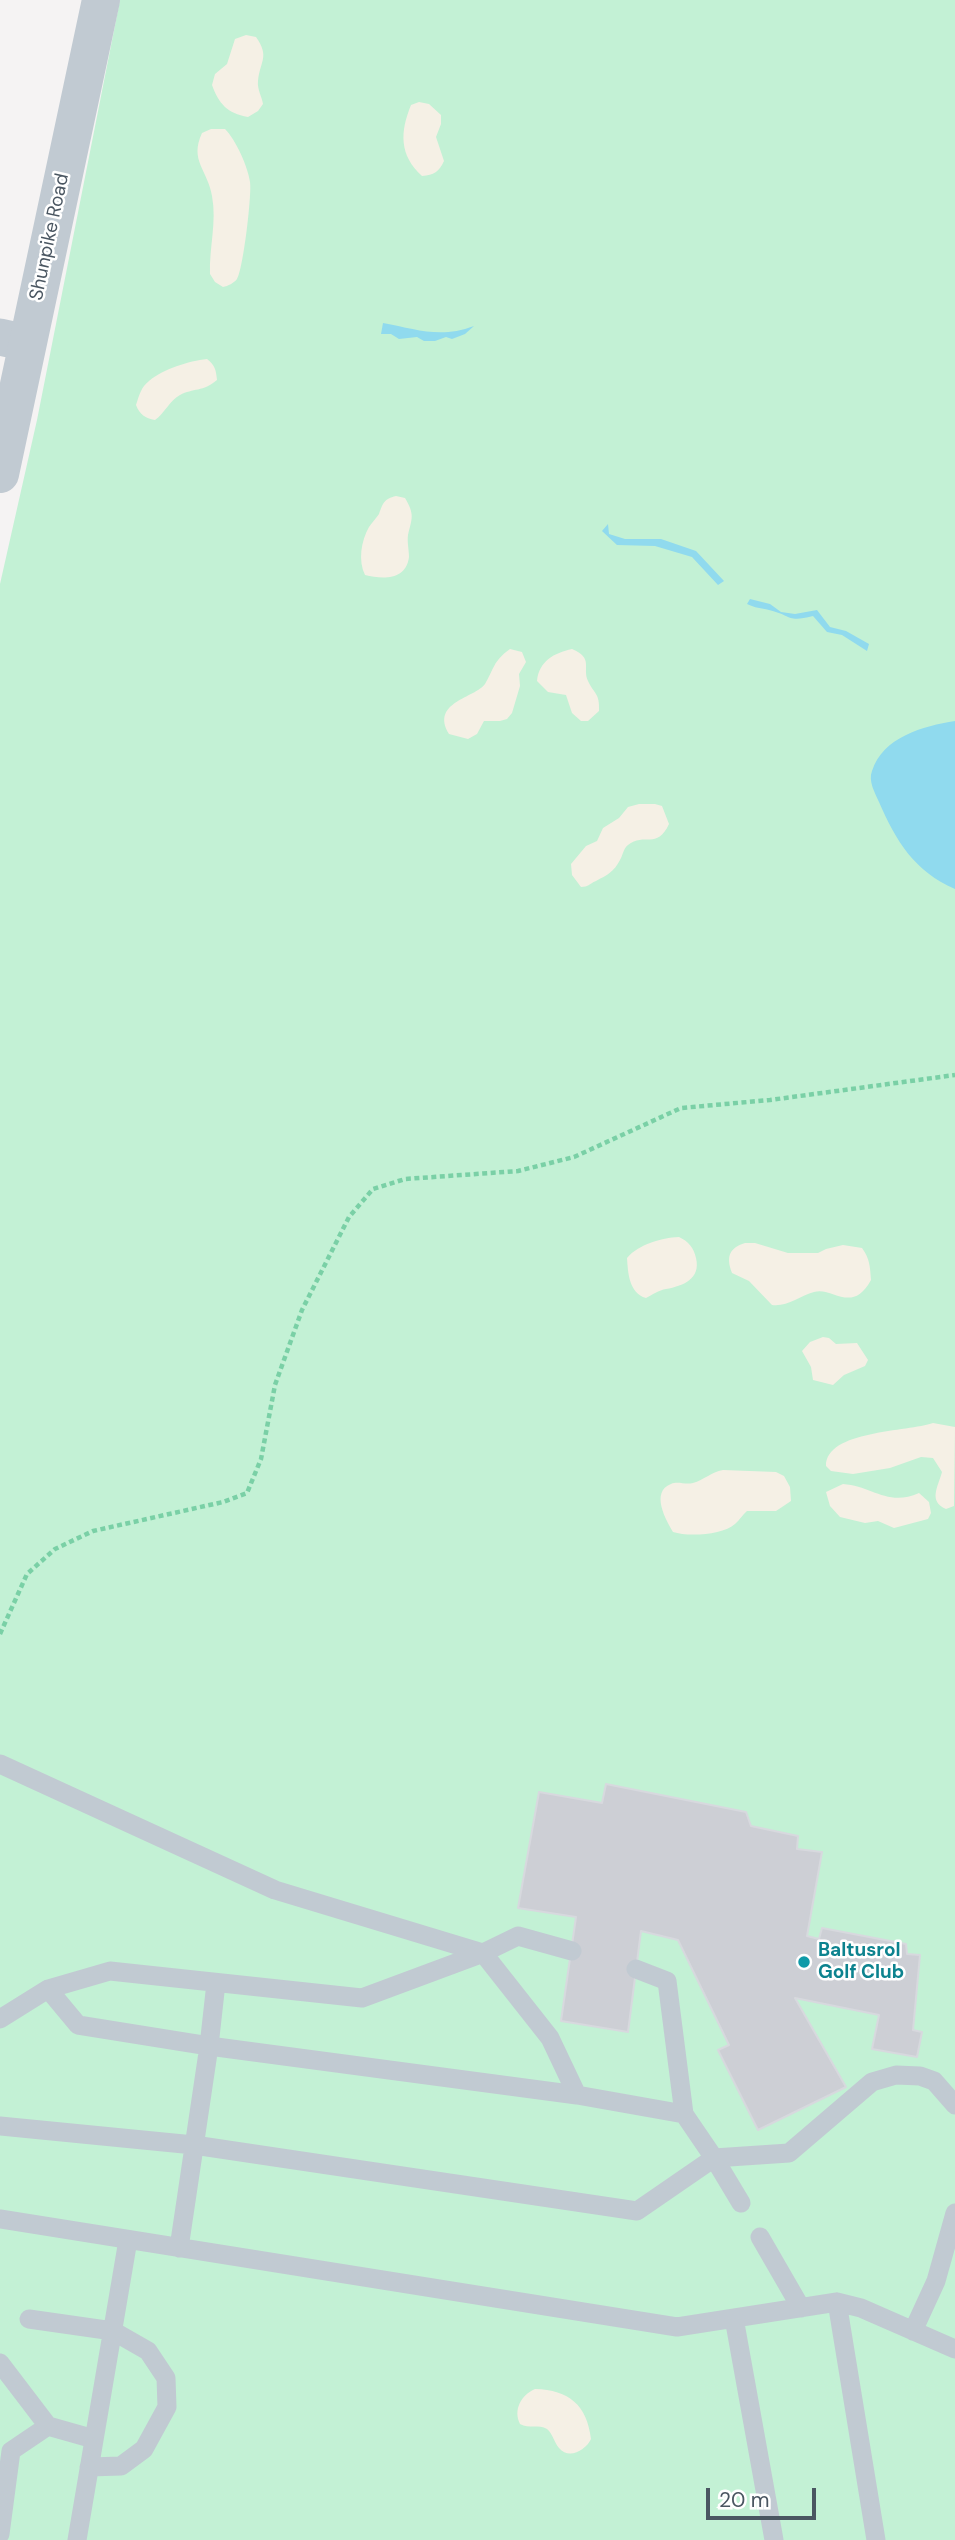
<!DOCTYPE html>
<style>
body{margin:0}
#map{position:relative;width:955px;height:2540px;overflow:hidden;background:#f5f3f3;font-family:"DM Sans",sans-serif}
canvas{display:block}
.scale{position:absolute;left:706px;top:2488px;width:110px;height:32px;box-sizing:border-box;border:4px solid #4a5661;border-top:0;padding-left:9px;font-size:21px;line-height:24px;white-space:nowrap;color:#4a5661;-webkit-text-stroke:5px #fff;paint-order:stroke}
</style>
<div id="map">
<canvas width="955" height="2540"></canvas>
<div class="scale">20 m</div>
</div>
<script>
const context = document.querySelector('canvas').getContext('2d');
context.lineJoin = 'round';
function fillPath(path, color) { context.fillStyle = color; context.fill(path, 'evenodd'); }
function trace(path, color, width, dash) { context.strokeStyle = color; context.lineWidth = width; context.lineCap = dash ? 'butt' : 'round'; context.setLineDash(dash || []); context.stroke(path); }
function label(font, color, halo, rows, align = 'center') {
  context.font = font + ' "DM Sans",sans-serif'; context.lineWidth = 5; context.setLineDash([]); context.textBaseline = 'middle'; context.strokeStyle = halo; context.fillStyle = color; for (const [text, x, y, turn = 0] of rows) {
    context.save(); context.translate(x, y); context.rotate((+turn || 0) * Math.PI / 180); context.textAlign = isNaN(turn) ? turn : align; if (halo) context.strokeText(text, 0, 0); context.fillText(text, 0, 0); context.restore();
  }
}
fillPath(new Path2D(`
 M 120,0 L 955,0 L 955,2540 L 0,2540 L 0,584 L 37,420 Z`), '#c3f1d5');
fillPath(new Path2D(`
 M 246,35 L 256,37 C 270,57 260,61 258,81 C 257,89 262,97 263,104 L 258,111 L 248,117 C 227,113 219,104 212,85 L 215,74 L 227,64 L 235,39 Z
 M 419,102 L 429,104 L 441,115 L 441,124 L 436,137 L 444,161 C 439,172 434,175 422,176 C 399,155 400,132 411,105 Z
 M 211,129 L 225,129 C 236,140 248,167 250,182 C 252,195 243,271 237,279 C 234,283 228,286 223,287 L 215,282 L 210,274 C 209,248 217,222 212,196 C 208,170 189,161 202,133 Z
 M 207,359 C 215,365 216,370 217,380 C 203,392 193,388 180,395 C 169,401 165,413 155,420 C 145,418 140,415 136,405 C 139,396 141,387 149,381 C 163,369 189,361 207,359 Z
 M 396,496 L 405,498 C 415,515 412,518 408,535 C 407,542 409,550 409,557 C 406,581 382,579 365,575 C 358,561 361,541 369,527 C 372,523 376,518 379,514 C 383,503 384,499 396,496 Z
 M 510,649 L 522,652 L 526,662 L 519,674 L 520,686 L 512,713 L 507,719 L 500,721 L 484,721 L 477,734 L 468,739 L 449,734 C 430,702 475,698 485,684 C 494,669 493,661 510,649 Z
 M 572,649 C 594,658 582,668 588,681 C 594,694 600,693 599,711 L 588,721 L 581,721 L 572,713 L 566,695 L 548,692 L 537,681 C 539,661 554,653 572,649 Z
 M 639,804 L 655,804 L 662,806 L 669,824 C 657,850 644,832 628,845 C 623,849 623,855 620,860 C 614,872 607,875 596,881 C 589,884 588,887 581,887 L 572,875 L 571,864 L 586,846 L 597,841 L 603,828 L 619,818 L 628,807 Z
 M 679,1237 C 688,1241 694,1248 696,1258 C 701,1279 683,1286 666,1289 C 659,1290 652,1295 646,1298 C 629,1293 628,1273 627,1258 C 639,1244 661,1238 679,1237 Z
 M 745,1243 L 755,1243 L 788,1253 L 818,1253 L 826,1249 L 843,1245 L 862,1248 C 870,1259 870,1267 871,1280 C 852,1315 832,1286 814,1292 C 800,1296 787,1307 772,1305 L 749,1281 L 732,1273 C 726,1257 729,1248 745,1243 Z
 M 823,1337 L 829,1338 L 836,1344 L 857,1343 L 868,1360 L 865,1366 L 844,1375 L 833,1385 L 813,1380 L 811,1367 L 802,1351 L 810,1342 Z
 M 933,1423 L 955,1427 L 954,1506 L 946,1509 C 928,1501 938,1487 942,1472 L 933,1458 L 921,1457 L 890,1468 L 853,1474 L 831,1471 L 826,1466 C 826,1430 908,1432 933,1423 Z
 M 723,1470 L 776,1472 L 784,1476 L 790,1487 L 791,1501 L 776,1511 L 747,1511 C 742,1515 740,1520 735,1524 C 723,1535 688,1537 673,1532 C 666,1520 650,1492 671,1484 C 678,1481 685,1485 693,1483 C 704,1480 711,1472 723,1470 Z
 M 843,1484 C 872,1486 888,1507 919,1493 L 929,1502 L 931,1513 L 928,1519 L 894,1528 L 878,1521 L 865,1523 L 840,1517 L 830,1506 L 826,1492 Z
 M 535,2389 C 569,2390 587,2405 591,2439 C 586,2450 569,2460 559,2448 C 554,2442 553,2434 547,2429 C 539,2424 529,2429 520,2424 C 513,2410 521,2395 535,2389 Z`), '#f5f0e5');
fillPath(new Path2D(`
 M 383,323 C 416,329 440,339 474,326 L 465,334 L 452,339 L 446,337 L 435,341 L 424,341 L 417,337 L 399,339 L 391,334 L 381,334 Z
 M 608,524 L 609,534 L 625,539 L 661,539 L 696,551 L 724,581 L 718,585 L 692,557 L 655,546 L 617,545 L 602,531 Z
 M 750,599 L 770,604 L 781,612 L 795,614 L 817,610 L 830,627 L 846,631 L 869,644 L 867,651 L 842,635 L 827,632 L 813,616 C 787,623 791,615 769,610 C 761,608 755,608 747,604 Z
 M 955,721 L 955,889 C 914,871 896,841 879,802 C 875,793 868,781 872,771 C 883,737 923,726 955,721 Z`), '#90daee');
const building = new Path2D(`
 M 606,1784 L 746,1812 L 751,1826 L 798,1836 L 797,1849 L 822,1852 L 807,1936 L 819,1939 L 822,1928 L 906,1944 L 907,1954 L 920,1955 L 913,2030 L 922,2032 L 917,2057 L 872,2049 L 879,2015 L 795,1998 L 846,2087 L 758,2130 L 718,2050 L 729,2045 L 678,1940 L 641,1931 L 628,2032 L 561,2021 L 576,1917 L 518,1908 L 539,1792 L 602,1803 Z`);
fillPath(building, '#cdcfd5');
trace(building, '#d7d9de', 2);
trace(new Path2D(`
 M 0,1634 L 27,1574 L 55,1549 L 93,1531 L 223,1502 L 247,1493 L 261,1459 L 275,1385 L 302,1310 L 349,1217 L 373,1189 L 405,1179 L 518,1171 L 574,1157 L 681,1108 L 770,1100 L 955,1075`), '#7ad0a6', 4.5, [5, 3.5]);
trace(new Path2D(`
 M 0,1764 L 275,1890 L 483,1953 L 550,2038 L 577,2095
 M 636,1969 L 667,1981 L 684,2114
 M 48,1989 L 78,2025 L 209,2046 L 216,1983
 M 0,2019 L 48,1989 L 110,1971 L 362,1998 L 483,1953 L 518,1936 L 572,1951
 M 0,2126 L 194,2145 L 637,2211 L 714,2158 L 684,2114 L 577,2095 L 209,2046 L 179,2248
 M 741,2203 L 714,2158 L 789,2153 L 872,2082 L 896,2075 L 920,2076 L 934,2081 L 955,2105
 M 0,2219 L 677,2327 L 837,2302 L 861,2308 L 955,2349
 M 760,2237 L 801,2308
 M 837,2302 L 876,2540
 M 734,2318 L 774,2540
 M 29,2319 L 113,2331 L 148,2351 L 166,2378 L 167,2407 L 144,2449 L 121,2466 L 89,2467
 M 913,2331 L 936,2281 L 955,2213
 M 0,2363 L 48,2426
 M 0,2534 L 11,2451 L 48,2426 L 94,2439
 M 77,2540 L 128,2240`), '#c1cad2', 19);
trace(new Path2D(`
 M 0,337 L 27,343`), '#c1cad2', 37);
trace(new Path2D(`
 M 0,474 L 101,0`), '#c1cad2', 38);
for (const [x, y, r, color] of [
 [804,1962,7,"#0f9aa8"]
]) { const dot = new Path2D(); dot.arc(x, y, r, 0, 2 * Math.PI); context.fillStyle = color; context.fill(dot); trace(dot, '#fff', 2.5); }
label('19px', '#4a5661', '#fff', [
 ["Shunpike Road",50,237,-78]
]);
label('bold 19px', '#0d838f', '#fff', [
 ["Baltusrol",818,1951],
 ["Golf Club",818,1973]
], 'left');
</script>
